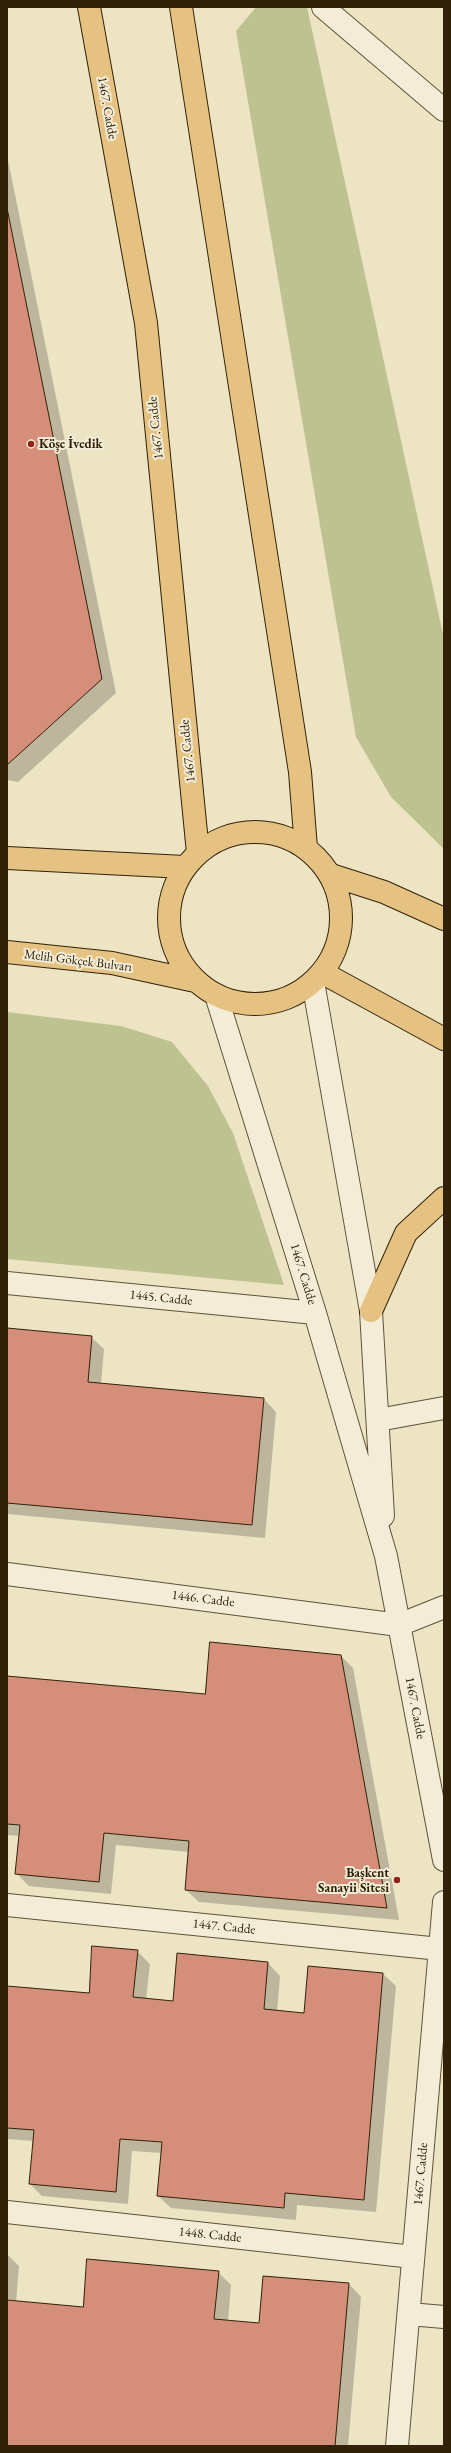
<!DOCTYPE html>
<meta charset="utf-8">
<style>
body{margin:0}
#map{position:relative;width:451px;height:2453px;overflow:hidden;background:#ede4c3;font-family:"EB Garamond",serif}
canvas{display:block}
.frame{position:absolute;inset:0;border:8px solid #312109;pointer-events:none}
</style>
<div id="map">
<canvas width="451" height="2453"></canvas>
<div class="frame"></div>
</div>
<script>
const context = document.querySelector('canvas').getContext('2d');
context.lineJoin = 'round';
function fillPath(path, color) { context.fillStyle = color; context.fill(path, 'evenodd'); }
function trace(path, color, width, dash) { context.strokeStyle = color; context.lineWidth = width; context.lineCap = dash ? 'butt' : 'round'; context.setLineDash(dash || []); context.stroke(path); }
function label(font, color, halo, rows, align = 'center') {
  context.font = font + ' "EB Garamond",serif'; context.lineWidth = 4; context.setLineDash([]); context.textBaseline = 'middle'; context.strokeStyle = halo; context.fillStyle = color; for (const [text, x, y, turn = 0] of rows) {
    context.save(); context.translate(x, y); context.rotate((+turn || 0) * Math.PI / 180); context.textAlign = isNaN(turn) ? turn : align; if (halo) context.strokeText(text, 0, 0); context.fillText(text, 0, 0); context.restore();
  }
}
fillPath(new Path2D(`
 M 256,7 L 307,7 L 444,639 L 444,849 L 391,797 L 356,737 L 236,31 Z
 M 7,1012 L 121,1026 L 172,1042 L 208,1086 L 233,1133 L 284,1285 L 7,1259 Z`), '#bec290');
fillPath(new Path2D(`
 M 7,155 L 116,693 L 18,782 L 7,780 Z
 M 7,1329 L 91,1337 L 104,1349 L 101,1384 L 264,1399 L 276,1412 L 265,1538 L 7,1514 Z
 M 341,1656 L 353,1668 L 399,1920 L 199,1902 L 186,1890 L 189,1852 L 116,1845 L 111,1894 L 29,1886 L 17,1874 L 20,1836 L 7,1835 L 7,1677 L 206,1695 Z
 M 137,1951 L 150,1964 L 146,2000 L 174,2002 L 268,1963 L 280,1976 L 277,2012 L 305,2014 L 309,1967 L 383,1974 L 396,1986 L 376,2212 L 297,2205 L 296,2220 L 171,2208 L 158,2196 L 162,2153 L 132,2151 L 128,2204 L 42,2196 L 30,2184 L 34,2141 L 7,2139 L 7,1987 L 89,1994 Z
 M 7,2254 L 19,2266 L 16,2302 L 84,2308 L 218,2272 L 231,2285 L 228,2321 L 260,2324 L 349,2284 L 361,2297 L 348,2446 L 7,2446 Z`), '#0003');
const building = new Path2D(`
 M 7,208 L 102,679 L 7,765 Z
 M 7,1328 L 92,1336 L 88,1382 L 264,1398 L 252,1525 L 7,1503 Z
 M 210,1642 L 341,1655 L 387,1908 L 185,1890 L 189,1841 L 104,1833 L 99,1882 L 15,1874 L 20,1825 L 7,1824 L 7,1676 L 205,1694 Z
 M 92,1946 L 138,1950 L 133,1997 L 173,2001 L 177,1953 L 268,1962 L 264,2009 L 304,2013 L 308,1966 L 383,1973 L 364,2200 L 285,2193 L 284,2208 L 157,2196 L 162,2142 L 120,2139 L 116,2192 L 29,2184 L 34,2130 L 7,2128 L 7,1986 L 89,1993 Z
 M 87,2259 L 219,2271 L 214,2319 L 259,2323 L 263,2276 L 349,2283 L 335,2446 L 7,2446 L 7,2300 L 83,2307 Z`);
fillPath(building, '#d48e79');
trace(building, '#312109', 1);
const minor = new Path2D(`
 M 323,7 L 444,110
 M 313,982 L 371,1311 L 383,1516
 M 216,995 L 315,1313 L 386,1556 L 444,1860
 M 7,1283 L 315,1313
 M 378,1420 L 444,1408
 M 7,1574 L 399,1625 L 444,1607
 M 7,1905 L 440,1949
 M 7,2212 L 413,2257
 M 409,2314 L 444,2317
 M 397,2446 L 444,1902`);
const major = new Path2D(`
 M 89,7 L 146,323 L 198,853
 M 181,7 L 300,772 L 306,848
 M169 918a86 86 0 1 1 172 0a86 86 0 1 1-172 0Z
 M 7,858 L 185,867
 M 331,875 L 384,892 L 444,919
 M 7,952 L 112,963 L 195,981
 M 323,973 L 444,1039
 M 371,1311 L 406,1233 L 444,1198`);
trace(minor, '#605238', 24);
trace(major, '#312109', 24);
trace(minor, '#f3edd8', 22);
trace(major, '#e6c282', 22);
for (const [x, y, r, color] of [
 [31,444,4,"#8f2418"],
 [397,1880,4,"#8f2418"]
]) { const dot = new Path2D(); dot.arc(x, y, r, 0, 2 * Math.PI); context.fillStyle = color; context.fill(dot); trace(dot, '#f3edd8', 1.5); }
label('13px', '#312109', '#f3edd8', [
 ["1467. Cadde",107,108,80],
 ["1467. Cadde",156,428,-96],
 ["1467. Cadde",188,751,-96],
 ["Melih Gökçek Bulvarı",78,961,7],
 ["1467. Cadde",303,1274,73],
 ["1445. Cadde",161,1298,6],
 ["1446. Cadde",203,1599,7],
 ["1467. Cadde",415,1708,79],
 ["1447. Cadde",224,1927,6],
 ["1467. Cadde",421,2174,-85],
 ["1448. Cadde",210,2235,6]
]);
label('bold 13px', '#312109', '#f3edd8', [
 ["Köşe İvedik",39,444],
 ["Başkent",389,1873,"right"],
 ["Sanayii Sitesi",389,1888,"right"]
], 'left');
</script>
